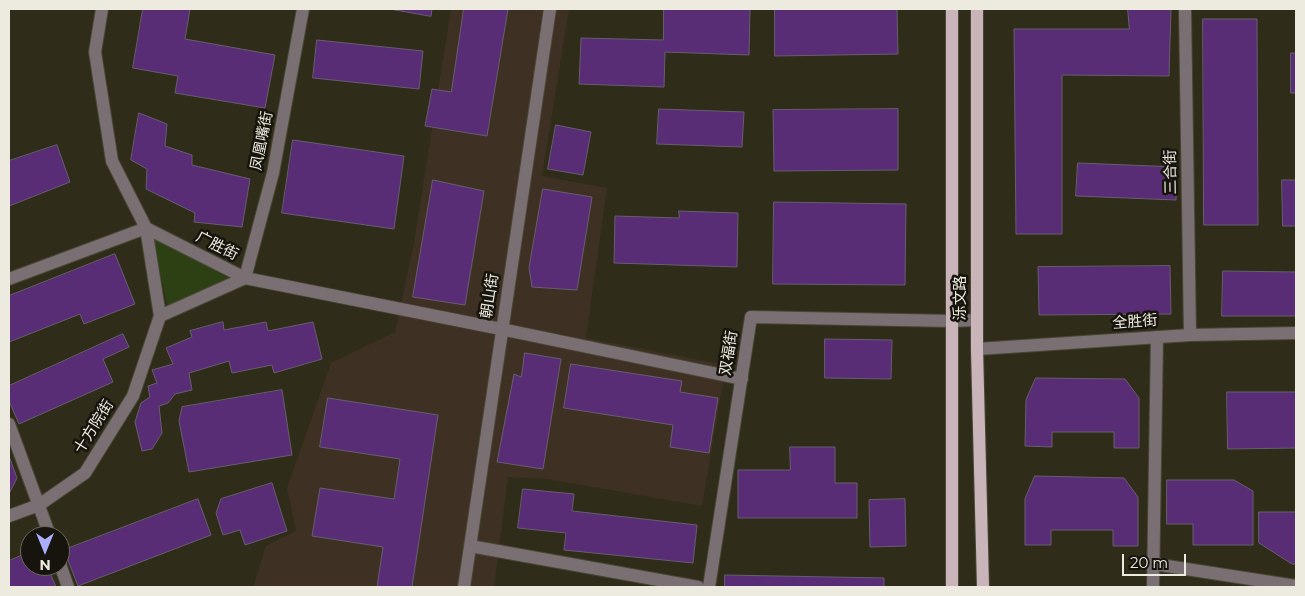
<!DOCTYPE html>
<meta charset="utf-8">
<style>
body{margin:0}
#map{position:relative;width:1305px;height:596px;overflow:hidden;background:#302c1a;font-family:Montserrat,sans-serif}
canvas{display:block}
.frame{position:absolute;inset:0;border:10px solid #edeadf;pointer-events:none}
.north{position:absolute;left:20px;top:526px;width:50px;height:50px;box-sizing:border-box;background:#16140c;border:1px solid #6c6a60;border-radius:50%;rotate:180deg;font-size:14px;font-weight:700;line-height:20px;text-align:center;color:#edeadf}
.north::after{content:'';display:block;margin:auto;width:18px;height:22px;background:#abaffb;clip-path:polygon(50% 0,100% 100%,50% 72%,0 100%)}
.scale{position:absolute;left:1122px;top:554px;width:64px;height:22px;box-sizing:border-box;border:2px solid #edeadf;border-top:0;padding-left:6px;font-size:15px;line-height:18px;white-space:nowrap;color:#edeadf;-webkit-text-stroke:4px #16140c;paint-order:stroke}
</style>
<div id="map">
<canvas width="1305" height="596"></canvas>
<div class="frame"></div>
<div class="north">N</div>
<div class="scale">20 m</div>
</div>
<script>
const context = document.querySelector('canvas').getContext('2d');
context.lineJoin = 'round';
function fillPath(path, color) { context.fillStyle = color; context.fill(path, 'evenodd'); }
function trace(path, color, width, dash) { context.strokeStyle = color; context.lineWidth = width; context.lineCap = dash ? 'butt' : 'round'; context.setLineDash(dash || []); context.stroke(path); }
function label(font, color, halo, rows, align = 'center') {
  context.font = font + ' Montserrat,"Noto Sans SC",sans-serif'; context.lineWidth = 5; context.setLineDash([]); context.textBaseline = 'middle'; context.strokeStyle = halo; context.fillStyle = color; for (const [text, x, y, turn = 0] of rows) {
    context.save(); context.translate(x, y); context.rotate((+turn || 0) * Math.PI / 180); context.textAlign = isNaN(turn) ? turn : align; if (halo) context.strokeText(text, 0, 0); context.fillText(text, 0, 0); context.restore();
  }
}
fillPath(new Path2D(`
 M 451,9 L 569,9 L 542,176 L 607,188 L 586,338 L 726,365 L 702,506 L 547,479 L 508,477 L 494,587 L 253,587 L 266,546 L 296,531 L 287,488 L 331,363 L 395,332 L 414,243 Z`), '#3e3023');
fillPath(new Path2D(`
 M 152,237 L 232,280 L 168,308 Z`), '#2d4013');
const building = new Path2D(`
 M 143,9 L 190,9 L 185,39 L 275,55 L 265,108 L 175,93 L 178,76 L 133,68 Z
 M 390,9 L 432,9 L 431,16 Z
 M 464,9 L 508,9 L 487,136 L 425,126 L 432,89 L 451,92 Z
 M 664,9 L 750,9 L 749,55 L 665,52 L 664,87 L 579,84 L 581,38 L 663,40 Z
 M 775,9 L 897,9 L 898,54 L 775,56 Z
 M 1128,9 L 1171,9 L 1169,76 L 1062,75 L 1062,234 L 1016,234 L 1014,29 L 1129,29 Z
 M 1203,19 L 1257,19 L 1258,225 L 1204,225 Z
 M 317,40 L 423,51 L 419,89 L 313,78 Z
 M 1291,53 L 1296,53 L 1296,93 L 1291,93 Z
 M 659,109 L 744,112 L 742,147 L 657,144 Z
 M 898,109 L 898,170 L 774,171 L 773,110 Z
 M 139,113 L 167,124 L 165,146 L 192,155 L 192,165 L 250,179 L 242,227 L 194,222 L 195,213 L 146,189 L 147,169 L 131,160 Z
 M 556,125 L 591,132 L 583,175 L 548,169 Z
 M 293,140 L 404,156 L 394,229 L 282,213 Z
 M 57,145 L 70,182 L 9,206 L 9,161 Z
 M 1078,163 L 1177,167 L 1176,200 L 1076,196 Z
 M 433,180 L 484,191 L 465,305 L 413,297 Z
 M 1282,180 L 1296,180 L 1296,226 L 1283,226 Z
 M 543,189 L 592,197 L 577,290 L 532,287 L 529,268 Z
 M 774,202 L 906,204 L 905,285 L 773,284 Z
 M 679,211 L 738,213 L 737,267 L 614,263 L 615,216 L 679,218 Z
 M 115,254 L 135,304 L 84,324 L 80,314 L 9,342 L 9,296 Z
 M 1170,266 L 1171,314 L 1039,315 L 1038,267 Z
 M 1223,271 L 1296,272 L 1296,316 L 1222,316 Z
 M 223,322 L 224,330 L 266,322 L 268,331 L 313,322 L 322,359 L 274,373 L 272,365 L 232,373 L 229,361 L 189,373 L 192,390 L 175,394 L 168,403 L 159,406 L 162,433 L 152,449 L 142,451 L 135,422 L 141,403 L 150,397 L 148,386 L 157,383 L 152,370 L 173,364 L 166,348 L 192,337 L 190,331 Z
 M 123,334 L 129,347 L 103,359 L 113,382 L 19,424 L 9,401 L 9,386 Z
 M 825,339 L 892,340 L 891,379 L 825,378 Z
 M 525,353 L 561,359 L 543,469 L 497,462 L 514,374 L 521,377 Z
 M 571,364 L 682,381 L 680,392 L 718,398 L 709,453 L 670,447 L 673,425 L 564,408 Z
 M 1036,378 L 1125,379 L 1139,398 L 1139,448 L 1114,448 L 1114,432 L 1052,432 L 1052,447 L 1025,446 L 1026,400 Z
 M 282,390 L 292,455 L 189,472 L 179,421 L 182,407 Z
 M 1227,392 L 1296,392 L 1296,448 L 1228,449 Z
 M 328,398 L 438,415 L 412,587 L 377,587 L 383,547 L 312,536 L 320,488 L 394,499 L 400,459 L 320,447 Z
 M 790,447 L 835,447 L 835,483 L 857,483 L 857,518 L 738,518 L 738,470 L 790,470 Z
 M 9,456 L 17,478 L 9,494 Z
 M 1035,476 L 1124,478 L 1138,497 L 1138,546 L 1113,546 L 1113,530 L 1051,530 L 1051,545 L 1025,545 L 1025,499 Z
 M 1167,480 L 1234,480 L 1253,491 L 1253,545 L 1193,545 L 1193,524 L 1167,524 Z
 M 272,483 L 287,531 L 245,545 L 240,530 L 223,535 L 216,513 L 221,499 Z
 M 523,489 L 574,494 L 572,511 L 697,525 L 693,563 L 564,550 L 566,533 L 518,528 Z
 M 198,499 L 211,535 L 78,586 L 64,550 Z
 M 905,499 L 906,546 L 870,547 L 869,500 Z
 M 1259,512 L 1296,512 L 1296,564 L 1292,564 L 1259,543 Z
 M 30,552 L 30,566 L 47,566 L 56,587 L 9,587 L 9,561 Z
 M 725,575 L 884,578 L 884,587 L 725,587 Z`);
fillPath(building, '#582d75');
trace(building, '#675e6f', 1);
const minor = new Path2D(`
 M 102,9 L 95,52 L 112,161 L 146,228 L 245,278 L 501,329 L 742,379
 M 1185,9 L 1190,335
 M 9,279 L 146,228 L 160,316 L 133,396 L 85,473 L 39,505 L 9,516
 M 160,316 L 245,278 L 273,173 L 303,9
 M 977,349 L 1190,335 L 1296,333
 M 9,424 L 50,536
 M 470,546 L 698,587
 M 60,564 L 68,587
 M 1154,564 L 1296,586
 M 464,587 L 550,9
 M 709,587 L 751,317 L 952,321 L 977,320
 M 1153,587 L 1157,337`);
const major = new Path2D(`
 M 952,9 L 952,587
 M 977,9 L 977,349 L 983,587`);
trace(minor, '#4a4736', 14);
trace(major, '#4a4736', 14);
trace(minor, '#7a7073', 12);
trace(major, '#c9b4ba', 12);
label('15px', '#edeadf', '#16140c', [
 ["凤凰嘴街",262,141,-79],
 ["三合街",1171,172,-91],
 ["广胜街",217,246,27],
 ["朝山街",490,296,-81],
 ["泺文路",961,298,-90],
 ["全胜街",1135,322,-4],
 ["双福街",729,353,-81],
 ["十方院街",94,427,-58]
]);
</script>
